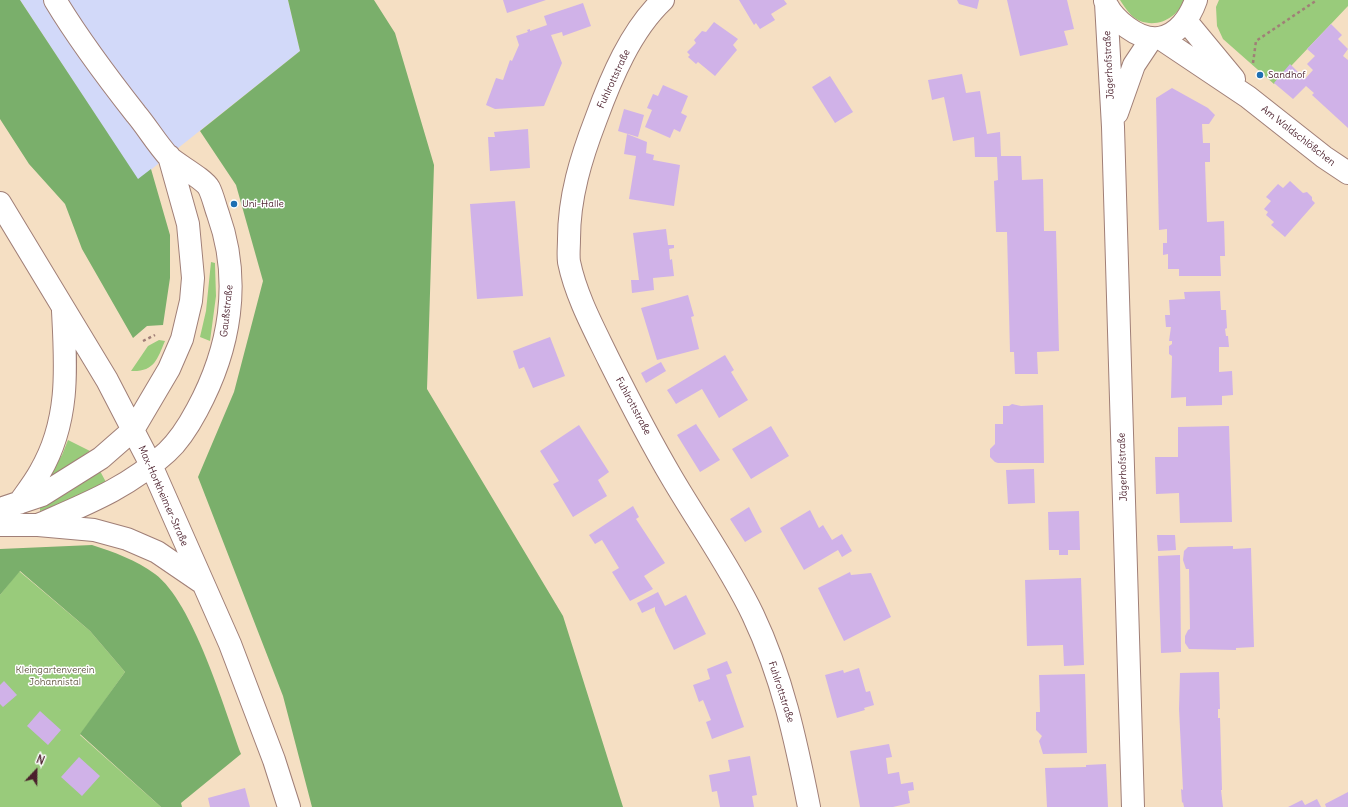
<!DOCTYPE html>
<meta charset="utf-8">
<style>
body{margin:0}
#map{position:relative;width:1348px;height:807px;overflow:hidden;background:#f5dfc3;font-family:Delius,sans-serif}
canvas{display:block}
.north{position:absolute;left:16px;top:751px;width:40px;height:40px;-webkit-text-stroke:3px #fff;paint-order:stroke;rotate:22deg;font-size:11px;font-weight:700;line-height:16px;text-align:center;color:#4a1f2b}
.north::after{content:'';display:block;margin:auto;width:14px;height:18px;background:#4a1f2b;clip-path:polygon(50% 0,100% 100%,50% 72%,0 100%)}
</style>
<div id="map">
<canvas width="1348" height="807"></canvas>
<div class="north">N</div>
</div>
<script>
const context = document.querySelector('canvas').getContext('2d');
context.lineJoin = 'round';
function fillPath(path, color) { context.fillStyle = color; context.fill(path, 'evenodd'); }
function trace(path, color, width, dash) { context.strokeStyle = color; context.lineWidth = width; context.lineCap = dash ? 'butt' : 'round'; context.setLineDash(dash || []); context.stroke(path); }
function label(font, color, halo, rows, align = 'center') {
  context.font = font + ' Delius,sans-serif'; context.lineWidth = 3; context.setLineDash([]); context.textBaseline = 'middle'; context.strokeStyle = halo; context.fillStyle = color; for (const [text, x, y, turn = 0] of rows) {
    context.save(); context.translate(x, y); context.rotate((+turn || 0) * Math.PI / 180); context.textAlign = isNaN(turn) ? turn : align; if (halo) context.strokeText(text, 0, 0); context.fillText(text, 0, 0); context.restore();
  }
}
fillPath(new Path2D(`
 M 20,0 L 288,0 L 300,51 L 138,180 Z`), '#d2d9f9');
fillPath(new Path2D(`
 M 1120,0 L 1184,0 C 1178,17 1159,28 1140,21 C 1131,17 1125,8 1120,0 Z
 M 1219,0 L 1348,0 L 1348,6 L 1274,84 L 1223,39 L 1217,26 L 1216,7 Z
 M 211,262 L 215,263 L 215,265 L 216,296 L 210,341 L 200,337 L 206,311 Z
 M 159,340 L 165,341 C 157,360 154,372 131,371 L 148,346 Z
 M 68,440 L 90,451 L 52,476 L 51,471 L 62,455 Z
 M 100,471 L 107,484 L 58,507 L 40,511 L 40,506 L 69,492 Z
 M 19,571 L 90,631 L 125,672 L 80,735 L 161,807 L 0,807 L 0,595 Z`), '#99cb7b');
fillPath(new Path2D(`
 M 0,0 L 20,0 L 138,179 L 151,169 L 170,235 L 170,278 L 163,325 L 147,326 L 133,338 L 82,249 L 65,204 L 29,164 L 0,119 Z
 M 288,0 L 374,0 L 395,33 L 434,165 L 427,389 L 563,616 L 623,807 L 312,807 L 283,696 L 198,477 L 234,392 L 263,281 L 236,185 L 200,131 L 300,51 Z
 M 92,545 C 114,552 136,560 155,574 C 193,602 224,708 241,754 L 181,803 L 182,807 L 161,807 L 80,734 L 125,672 L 90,631 L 20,571 L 0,595 L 0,549 Z`), '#7aaf6b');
fillPath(new Path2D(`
 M 503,0 L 546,0 L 507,13 Z
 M 739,0 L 784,0 L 787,4 L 771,14 L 775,20 L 760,29 L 756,23 L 754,25 Z
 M 957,0 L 979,0 L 977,9 L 959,4 Z
 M 1007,0 L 1067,0 L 1074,29 L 1064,31 L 1068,45 L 1020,56 Z
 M 583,3 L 591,26 L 563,36 L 562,32 L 551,35 L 562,63 L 544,106 L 495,109 L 486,105 L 496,78 L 503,80 L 510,60 L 512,61 L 519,45 L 516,36 L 528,32 L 527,30 L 530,29 L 530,31 L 547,25 L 544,16 Z
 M 714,22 L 738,39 L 733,45 L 737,50 L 715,76 L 698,62 L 696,64 L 688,57 L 690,55 L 687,52 L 696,43 L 694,40 L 702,31 L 706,32 Z
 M 1331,24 L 1342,35 L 1338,39 L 1348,49 L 1343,56 L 1348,60 L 1348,128 L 1312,95 L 1314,93 L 1306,86 L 1293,99 L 1274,83 L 1290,64 L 1305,79 L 1313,70 L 1307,64 L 1315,56 L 1307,49 Z
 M 962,74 L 966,93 L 980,91 L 987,134 L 1000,132 L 1001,156 L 1021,156 L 1022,180 L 1043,179 L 1044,231 L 1056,231 L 1059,351 L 1037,352 L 1038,374 L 1015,374 L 1014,352 L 1010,352 L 1007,232 L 996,232 L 994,181 L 998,180 L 997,157 L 975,157 L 974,137 L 953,141 L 944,97 L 932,100 L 928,80 Z
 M 830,76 L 853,112 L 835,123 L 812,87 Z
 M 663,85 L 688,96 L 681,113 L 687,116 L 680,132 L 674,129 L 670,138 L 645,127 L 652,110 L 647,108 L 653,94 L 658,96 Z
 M 1172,88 L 1208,108 L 1215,115 L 1209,124 L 1202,124 L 1203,143 L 1210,143 L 1210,162 L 1205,162 L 1207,222 L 1224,221 L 1225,256 L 1220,256 L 1221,276 L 1179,276 L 1179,269 L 1168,269 L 1168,254 L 1163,255 L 1163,243 L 1167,243 L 1167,229 L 1159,230 L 1156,98 Z
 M 624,109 L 644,115 L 638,137 L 618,131 Z
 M 528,129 L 530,168 L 490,171 L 488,137 L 495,137 L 494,132 Z
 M 627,134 L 647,142 L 646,153 L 654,155 L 653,160 L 680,165 L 674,206 L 629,199 L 636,156 L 624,154 Z
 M 1290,181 L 1303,193 L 1307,192 L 1312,197 L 1312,200 L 1315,203 L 1285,237 L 1271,225 L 1274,222 L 1266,215 L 1268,212 L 1264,209 L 1271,201 L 1266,197 L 1278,184 L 1283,188 Z
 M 515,201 L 523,296 L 477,299 L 470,204 Z
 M 666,229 L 668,245 L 674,245 L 674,248 L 669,249 L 670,260 L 672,259 L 674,276 L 653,278 L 654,290 L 632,293 L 631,280 L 639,280 L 633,233 Z
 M 1220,291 L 1221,310 L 1226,310 L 1227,328 L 1225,329 L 1226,336 L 1228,336 L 1229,347 L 1219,347 L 1219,372 L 1232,371 L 1233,395 L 1222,396 L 1222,405 L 1186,406 L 1186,397 L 1171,398 L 1172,356 L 1169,354 L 1169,346 L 1172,344 L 1172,341 L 1169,341 L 1171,327 L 1166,327 L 1165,315 L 1170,315 L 1169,300 L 1185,299 L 1184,292 Z
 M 688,295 L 694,316 L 691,317 L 699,349 L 657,360 L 641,308 Z
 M 550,337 L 565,376 L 533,388 L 524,367 L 519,369 L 513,351 Z
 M 725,355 L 734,370 L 731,372 L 748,400 L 719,418 L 702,389 L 676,404 L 667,390 Z
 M 661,362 L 666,371 L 646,383 L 641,373 Z
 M 1012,404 L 1021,406 L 1043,405 L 1044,463 L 998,463 L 995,462 L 990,457 L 990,449 L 995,444 L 995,424 L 1003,424 L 1003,406 L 1009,406 Z
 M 696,424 L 720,460 L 700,472 L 677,435 Z
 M 579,425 L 609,472 L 598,480 L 607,496 L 573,517 L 553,484 L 559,481 L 540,451 Z
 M 771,426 L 789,456 L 751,479 L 732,449 Z
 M 1229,426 L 1232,522 L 1180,523 L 1179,493 L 1156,494 L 1155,457 L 1178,457 L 1178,427 Z
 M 1034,469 L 1035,503 L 1008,504 L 1006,470 Z
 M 633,506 L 639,517 L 636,519 L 665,563 L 644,576 L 653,589 L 630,601 L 612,572 L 619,568 L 602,540 L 595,544 L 589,535 Z
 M 749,507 L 762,532 L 745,542 L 730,519 Z
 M 810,510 L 819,528 L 823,525 L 832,540 L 842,534 L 852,551 L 842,557 L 838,550 L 804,570 L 780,528 Z
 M 1079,511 L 1080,550 L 1068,550 L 1068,555 L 1059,555 L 1059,550 L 1049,550 L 1048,512 Z
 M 1157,535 L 1175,535 L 1176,550 L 1158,551 Z
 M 1233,546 L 1233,549 L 1251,548 L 1254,647 L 1236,648 L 1236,650 L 1189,649 L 1185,643 L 1185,636 L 1188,630 L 1190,629 L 1189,569 L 1186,569 L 1183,560 L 1184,551 L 1188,547 Z
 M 1180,555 L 1181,652 L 1161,653 L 1158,556 Z
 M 850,572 L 851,575 L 871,573 L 891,617 L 844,641 L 818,588 Z
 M 1081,578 L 1084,665 L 1064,666 L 1063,645 L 1027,646 L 1025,580 Z
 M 658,592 L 665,606 L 686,595 L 706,634 L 674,650 L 655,611 L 655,607 L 642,613 L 637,603 Z
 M 727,661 L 732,673 L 726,675 L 744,727 L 712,739 L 706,722 L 711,720 L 703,700 L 699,702 L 693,685 L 710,679 L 707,669 Z
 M 859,668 L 866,692 L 870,691 L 874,705 L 864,708 L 865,710 L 837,718 L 825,675 L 843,670 L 844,673 Z
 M 1219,672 L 1220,709 L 1218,709 L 1218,718 L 1220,718 L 1222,790 L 1221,790 L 1223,807 L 1184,807 L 1183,802 L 1182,803 L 1181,789 L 1183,790 L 1179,709 L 1180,673 Z
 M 1085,674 L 1087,753 L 1043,754 L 1039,741 L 1042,736 L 1036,730 L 1036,712 L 1040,712 L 1039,675 Z
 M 4,681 L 17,695 L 3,707 L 0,704 L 0,685 Z
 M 40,711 L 61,730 L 48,745 L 27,726 Z
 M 889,744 L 892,757 L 886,758 L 888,774 L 899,772 L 901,784 L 913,782 L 914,790 L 908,791 L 910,803 L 893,807 L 860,807 L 850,751 Z
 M 750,756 L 757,795 L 752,796 L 754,807 L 720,807 L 717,791 L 712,792 L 709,775 L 730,771 L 728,760 Z
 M 79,757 L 100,776 L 82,796 L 61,777 Z
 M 1106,764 L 1108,807 L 1047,807 L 1045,768 L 1086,767 L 1086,765 Z
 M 245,788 L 250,807 L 210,807 L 208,798 Z
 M 1348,792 L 1348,807 L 1326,807 L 1325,804 Z
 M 1317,799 L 1321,807 L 1288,807 L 1302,800 L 1305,805 Z`), '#d0b2e8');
const minor = new Path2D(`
 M 663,0 C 631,30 611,78 596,119 C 581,158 569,197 569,239 C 569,247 568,255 569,262 C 576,296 594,329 609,360 C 629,400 649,439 672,478 C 699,524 730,567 753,615 C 782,676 796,741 809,807
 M 0,203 L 107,380 L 151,465 L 230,644 L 274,760 L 289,807
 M 19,503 C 26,493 34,483 40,472 C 70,421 66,367 63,311
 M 0,509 L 42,495 L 101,458 L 133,430 L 169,369 L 182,339 L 191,301 L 193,278 L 188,224 L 169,156
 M 0,525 L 38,525 L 94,530 L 127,539 L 157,552 L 201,582
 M 38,525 C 86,504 128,488 167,452 C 180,440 189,425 197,410 C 230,349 242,281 218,214 C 215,206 213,196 209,188 C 204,179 178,165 169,157 C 157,144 147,127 136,114 C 107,77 79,40 55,0`);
const tertiary = new Path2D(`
 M 1186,21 L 1234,79
 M 1160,38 L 1248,97 L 1324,157 L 1348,173`);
const secondary = new Path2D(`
 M 1105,1 C 1112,19 1139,41 1159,38 C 1178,35 1190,17 1196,0
 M 1106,3 L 1113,127 L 1133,807
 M 1117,113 L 1134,65 L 1152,38`);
trace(minor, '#a07f77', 24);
trace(tertiary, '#a07f77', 24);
trace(secondary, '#a07f77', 24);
trace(new Path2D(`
 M 1253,63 L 1256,41 L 1317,0
 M 143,341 L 155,335`), '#a07f77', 2.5, [3, 3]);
trace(minor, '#fff', 22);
trace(tertiary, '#fff', 22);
trace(secondary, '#fff', 22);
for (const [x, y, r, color] of [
 [1260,75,4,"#1f6fb2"],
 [234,204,4,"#1f6fb2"]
]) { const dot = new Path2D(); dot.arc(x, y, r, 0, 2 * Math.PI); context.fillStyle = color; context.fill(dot); trace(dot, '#fff', 1.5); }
label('10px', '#4a1f2b', '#fff', [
 ["Jägerhofstraße",1109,65,-93],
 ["Fuhlrottstraße",614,79,-65],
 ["Am Waldschlößchen",1298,136,38],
 ["Gaußstraße",227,311,-84],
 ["Fuhlrottstraße",633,406,62],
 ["Jägerhofstraße",1123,467,-92],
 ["Max-Horkheimer-Straße",163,496,66],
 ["Fuhlrottstraße",781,692,72]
]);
label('10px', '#4a1f2b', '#fff', [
 ["Sandhof",1268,75],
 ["Uni-Halle",242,204]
], 'left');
label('10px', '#665b47', '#fff', [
 ["Kleingartenverein",55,670],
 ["Johannistal",55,682]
]);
</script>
